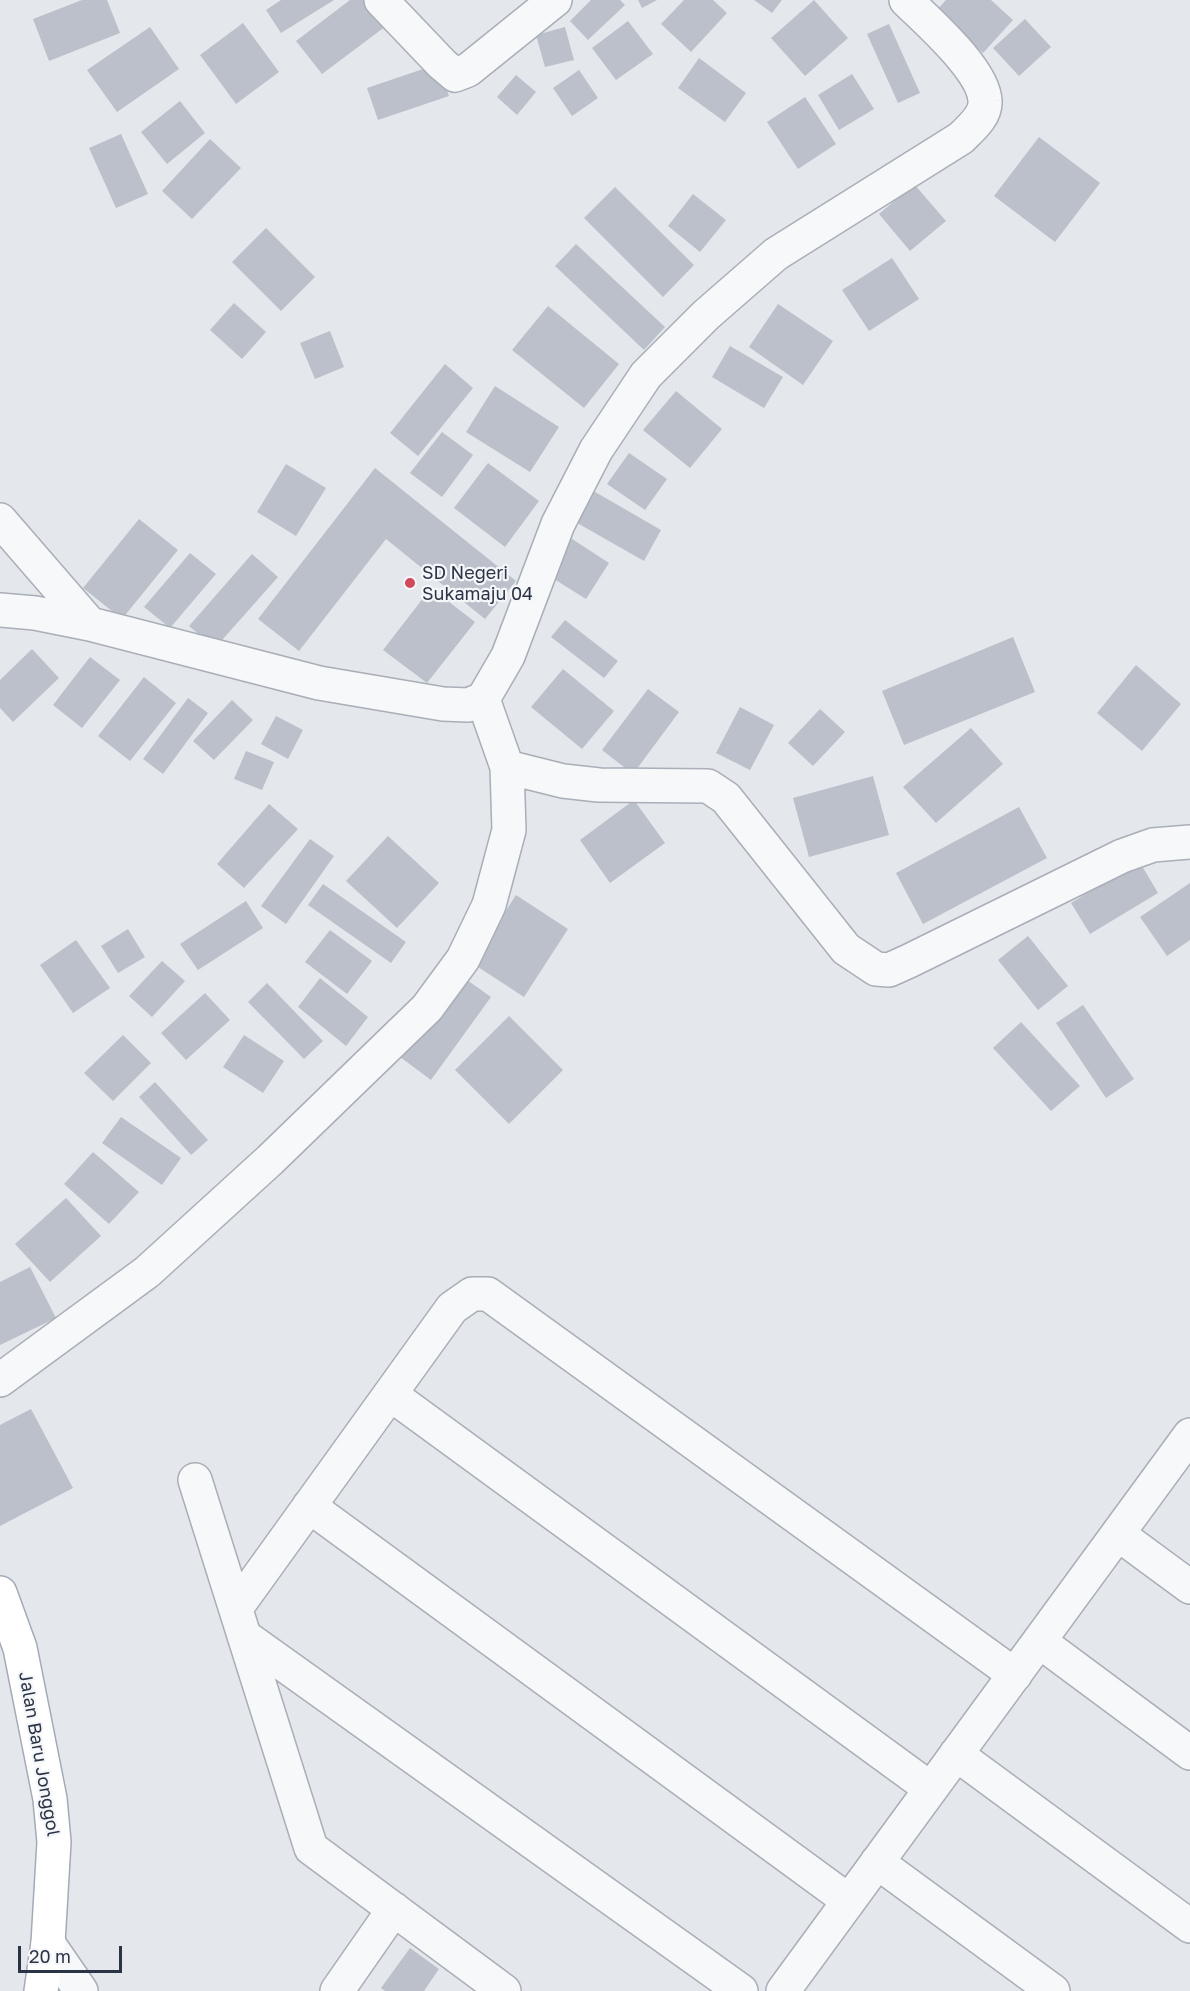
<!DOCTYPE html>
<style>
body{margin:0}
#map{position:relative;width:1190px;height:1991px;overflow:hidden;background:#e4e7ec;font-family:"Golos Text",sans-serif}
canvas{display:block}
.scale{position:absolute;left:18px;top:1946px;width:104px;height:27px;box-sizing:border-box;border:3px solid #2b3445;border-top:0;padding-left:8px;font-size:18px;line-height:21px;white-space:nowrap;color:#2b3445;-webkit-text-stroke:4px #f4f6f9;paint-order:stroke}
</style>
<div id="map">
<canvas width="1190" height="1991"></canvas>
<div class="scale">20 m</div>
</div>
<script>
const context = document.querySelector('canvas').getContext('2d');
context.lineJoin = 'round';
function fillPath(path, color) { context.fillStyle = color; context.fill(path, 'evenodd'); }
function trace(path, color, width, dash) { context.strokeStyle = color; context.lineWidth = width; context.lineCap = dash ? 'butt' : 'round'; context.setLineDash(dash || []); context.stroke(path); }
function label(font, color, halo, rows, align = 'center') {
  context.font = font + ' "Golos Text",sans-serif'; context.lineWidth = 4.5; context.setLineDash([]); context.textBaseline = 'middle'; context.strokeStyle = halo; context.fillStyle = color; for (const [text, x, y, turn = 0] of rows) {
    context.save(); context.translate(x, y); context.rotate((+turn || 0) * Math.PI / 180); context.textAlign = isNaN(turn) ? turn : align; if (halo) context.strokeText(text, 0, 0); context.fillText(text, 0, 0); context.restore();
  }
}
fillPath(new Path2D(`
 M 82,0 L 107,0 L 120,33 L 49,61 L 33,19 Z
 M 281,0 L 334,0 L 281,33 L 266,10 Z
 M 350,0 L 367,0 L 386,26 L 322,74 L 296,41 Z
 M 591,0 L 620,0 L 625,5 L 588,40 L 570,21 Z
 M 638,0 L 657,0 L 642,8 Z
 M 684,0 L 713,0 L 727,13 L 691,52 L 661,24 Z
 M 754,0 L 782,0 L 772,13 Z
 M 814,0 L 848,38 L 805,76 L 771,38 Z
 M 946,0 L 991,0 L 1013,20 L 983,53 L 936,11 Z
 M 1025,19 L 1051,47 L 1019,76 L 993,48 Z
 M 628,21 L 653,54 L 616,80 L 592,48 Z
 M 243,23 L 279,72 L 236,104 L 200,55 Z
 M 889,24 L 920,93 L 898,103 L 867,34 Z
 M 150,27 L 179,69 L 117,112 L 87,70 Z
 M 565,27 L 574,60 L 545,67 L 536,35 Z
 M 699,58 L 746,93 L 725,122 L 678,88 Z
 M 438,64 L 449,96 L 378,120 L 367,88 Z
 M 579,70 L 598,98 L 572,116 L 553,88 Z
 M 852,74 L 874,109 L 839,130 L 818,95 Z
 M 516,75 L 536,92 L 517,115 L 497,97 Z
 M 805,97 L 836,144 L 798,169 L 767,122 Z
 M 180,101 L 205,133 L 167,164 L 141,132 Z
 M 121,134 L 148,194 L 116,208 L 89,148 Z
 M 1039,137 L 1100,183 L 1055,242 L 994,196 Z
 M 210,139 L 241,168 L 192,219 L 162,191 Z
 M 914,184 L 946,221 L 910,251 L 879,214 Z
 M 615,187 L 694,265 L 663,297 L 584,218 Z
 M 693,194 L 726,220 L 700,252 L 668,226 Z
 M 266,228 L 315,277 L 281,311 L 232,262 Z
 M 576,244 L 665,327 L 644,350 L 555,266 Z
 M 892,258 L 919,299 L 869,331 L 842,290 Z
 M 234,303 L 266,332 L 242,359 L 210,330 Z
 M 778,304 L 833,341 L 803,385 L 749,347 Z
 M 548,306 L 619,364 L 584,408 L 512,350 Z
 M 330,331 L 344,367 L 315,379 L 300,343 Z
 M 730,346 L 783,377 L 764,408 L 712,377 Z
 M 445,364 L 473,388 L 418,456 L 390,433 Z
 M 495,386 L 559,427 L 530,472 L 466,432 Z
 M 676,391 L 722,429 L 690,468 L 643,430 Z
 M 442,432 L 473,455 L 442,497 L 410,473 Z
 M 629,453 L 667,479 L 645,510 L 607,484 Z
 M 488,463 L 539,501 L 505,547 L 454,508 Z
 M 286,464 L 326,488 L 296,536 L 257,512 Z
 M 375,468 L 516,581 L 485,619 L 386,539 L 299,651 L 258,619 Z
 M 590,489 L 661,530 L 644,561 L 572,520 Z
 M 139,519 L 178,550 L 122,619 L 83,588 Z
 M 569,537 L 609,563 L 586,599 L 546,574 Z
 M 190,553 L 216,574 L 170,628 L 144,607 Z
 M 252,554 L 278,577 L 215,648 L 189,626 Z
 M 431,588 L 475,622 L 427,683 L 383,650 Z
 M 565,620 L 618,661 L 604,678 L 551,637 Z
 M 1013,637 L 1035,692 L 904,745 L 882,691 Z
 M 32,649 L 59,678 L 13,722 L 0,708 L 0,680 Z
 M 90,657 L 120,680 L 82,728 L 53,705 Z
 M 1136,665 L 1181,704 L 1142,751 L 1097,713 Z
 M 563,669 L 614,711 L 582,749 L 531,707 Z
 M 144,677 L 176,703 L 130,761 L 98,736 Z
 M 648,689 L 679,712 L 633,774 L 602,750 Z
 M 188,698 L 208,713 L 163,774 L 143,759 Z
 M 232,700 L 253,720 L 214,760 L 193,741 Z
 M 740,707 L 774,725 L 750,770 L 716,753 Z
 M 820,709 L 845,732 L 813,766 L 788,743 Z
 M 276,716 L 303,730 L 288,759 L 261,744 Z
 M 971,728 L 1003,764 L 936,823 L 903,787 Z
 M 246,751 L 274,762 L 262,790 L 234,779 Z
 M 873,776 L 889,835 L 809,857 L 793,798 Z
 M 634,800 L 665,843 L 610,883 L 580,840 Z
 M 269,804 L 298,829 L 244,888 L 217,864 Z
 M 1019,807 L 1047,858 L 923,924 L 896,873 Z
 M 388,836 L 439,883 L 397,928 L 346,881 Z
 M 310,839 L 334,856 L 286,924 L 261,906 Z
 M 1139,861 L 1158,893 L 1090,934 L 1071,903 Z
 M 1190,883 L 1190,940 L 1167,956 L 1140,917 Z
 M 323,884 L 406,942 L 391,963 L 308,905 Z
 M 516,895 L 568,929 L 524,997 L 472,963 Z
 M 246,901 L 263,928 L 198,970 L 180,944 Z
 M 128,929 L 145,957 L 118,973 L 101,946 Z
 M 330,930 L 372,961 L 347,994 L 305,962 Z
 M 1028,936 L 1068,986 L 1038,1010 L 998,960 Z
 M 76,940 L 110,988 L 73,1013 L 40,965 Z
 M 162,961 L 185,981 L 152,1017 L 129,996 Z
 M 460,975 L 491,997 L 431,1080 L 400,1057 Z
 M 320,978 L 368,1017 L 346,1046 L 298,1007 Z
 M 267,983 L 323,1041 L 304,1059 L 248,1002 Z
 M 205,993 L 230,1020 L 186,1060 L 161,1033 Z
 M 1083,1005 L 1134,1079 L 1106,1098 L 1056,1023 Z
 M 509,1016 L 563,1070 L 509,1124 L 455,1070 Z
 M 1021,1022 L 1080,1086 L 1051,1111 L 993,1048 Z
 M 123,1035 L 151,1063 L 113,1101 L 84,1073 Z
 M 244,1035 L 284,1061 L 263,1093 L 223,1067 Z
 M 155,1082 L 208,1140 L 191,1155 L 139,1097 Z
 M 121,1117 L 181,1158 L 162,1185 L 102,1143 Z
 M 93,1152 L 139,1192 L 109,1224 L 64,1184 Z
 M 66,1198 L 101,1236 L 50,1282 L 15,1244 Z
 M 30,1267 L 56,1318 L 0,1345 L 0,1282 Z
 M 31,1409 L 73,1488 L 0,1526 L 0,1425 Z
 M 410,1948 L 439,1969 L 424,1991 L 385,1991 L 381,1988 Z`), '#bbc0ca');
const street = new Path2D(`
 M 381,0 L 442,64 L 455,75 L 468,70 L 555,0
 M 0,520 L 90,624
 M 0,610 L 35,613 L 90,624 L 319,683 L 443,704 L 468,705 L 483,699 L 508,656 L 558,524 L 596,450 L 646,375 L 706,315 L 776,254 L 961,138 C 971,128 986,116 985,101 C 984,70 927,21 906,0
 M 507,767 L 563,781 L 599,785 L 708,786 L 726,798 L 846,949 L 876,969 L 889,970 L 909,961 L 1122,856 L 1153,845 L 1190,842
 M 0,1380 L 147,1272 L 270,1160 L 427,1008 L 463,959 L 489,905 L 509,830 L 507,767 L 483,699
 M 390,1394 L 931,1789
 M 195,1480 L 311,1848 L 504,1991
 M 309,1506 L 849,1901
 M 1118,1534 L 1190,1587
 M 236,1608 L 452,1308 L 472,1294 L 488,1294 L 1015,1675
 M 244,1636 L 741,1991
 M 1039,1641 L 1190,1753
 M 956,1754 L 1190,1926
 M 877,1862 L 1053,1991
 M 48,1943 L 81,1991
 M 337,1991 L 394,1909
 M 783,1991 L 1190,1435`);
const primary = new Path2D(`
 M 0,1593 L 20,1648 L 50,1799 L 54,1842 L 48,1943 L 41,1991`);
trace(street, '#a9aeb7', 36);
trace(primary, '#a3abb8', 36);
trace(street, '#f7f8fa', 33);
trace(primary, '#fff', 33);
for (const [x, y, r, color] of [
 [410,583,6,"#d1495b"]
]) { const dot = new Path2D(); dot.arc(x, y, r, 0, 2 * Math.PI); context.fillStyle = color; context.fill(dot); trace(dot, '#f4f6f9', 2); }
label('18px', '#2b3445', '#f4f6f9', [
 ["SD Negeri",422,573],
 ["Sukamaju 04",422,594]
], 'left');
label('18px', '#2b3445', '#f4f6f9', [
 ["Jalan Baru Jonggol",39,1754,80]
]);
</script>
